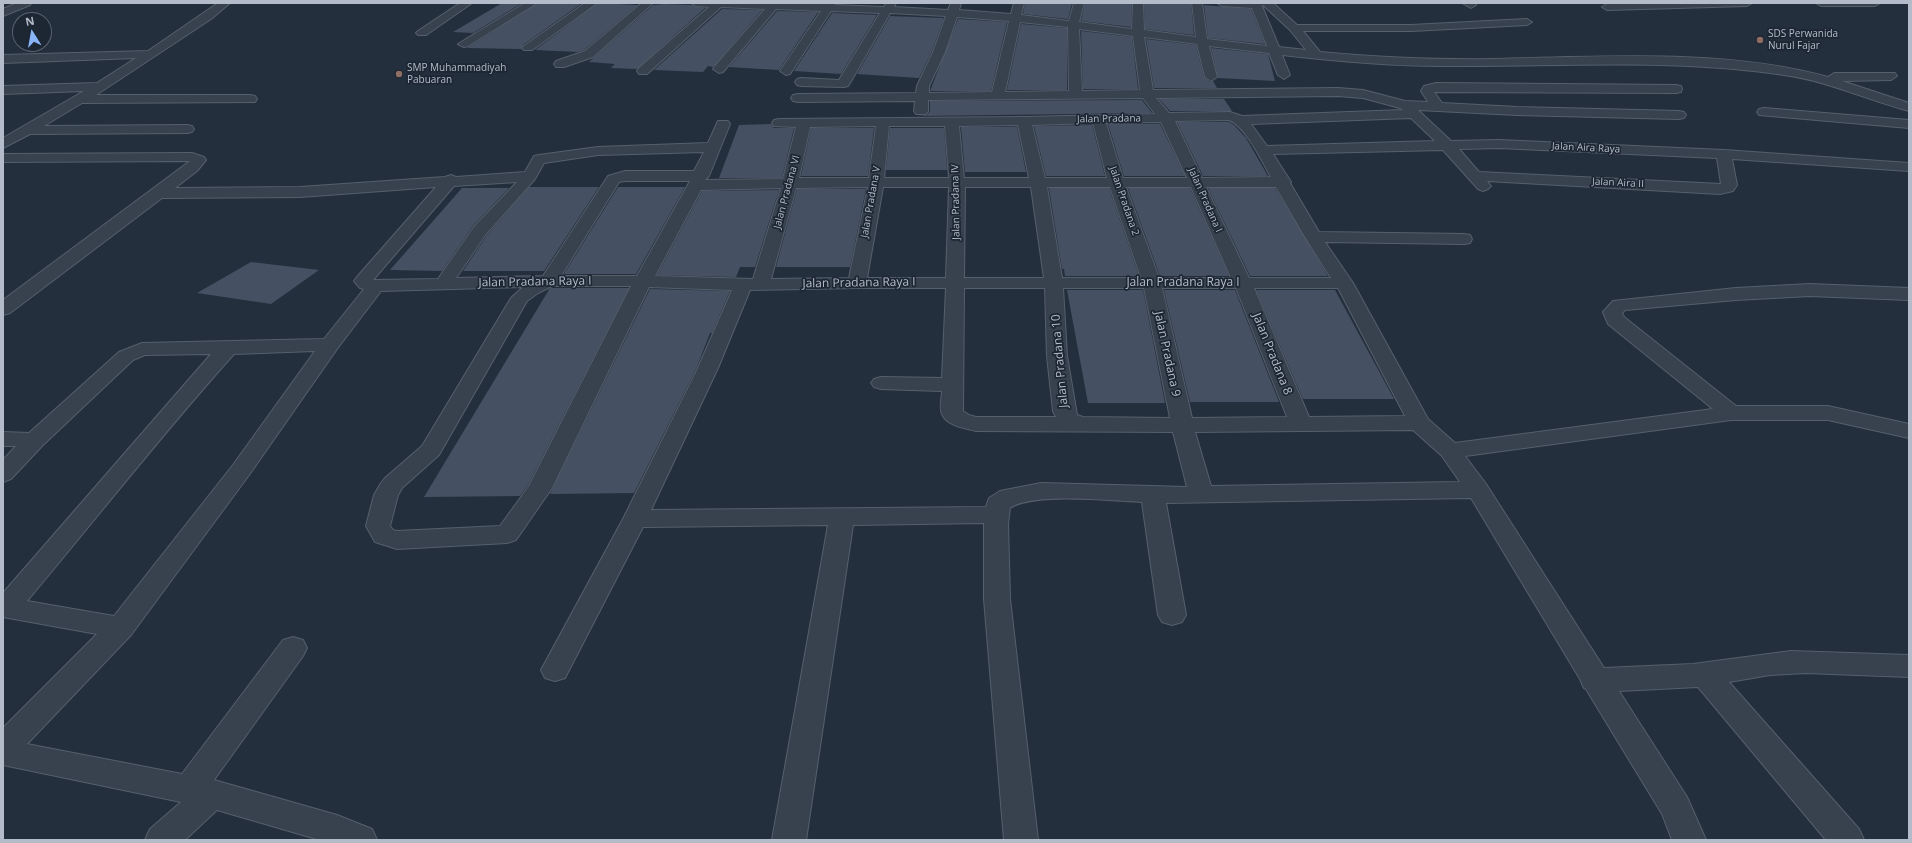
<!DOCTYPE html>
<style>
body{margin:0}
#map{position:relative;width:1912px;height:843px;overflow:hidden;background:#242f3e;font-family:"Open Sans",sans-serif}
canvas{display:block}
.frame{position:absolute;inset:0;border:4px solid #b4bcc9;pointer-events:none}
.north{position:absolute;left:12px;top:12px;width:40px;height:40px;box-sizing:border-box;background:#1d2633;border:1px solid #59626f;border-radius:50%;rotate:349deg;font-size:11px;font-weight:700;line-height:16px;text-align:center;color:#b4bcc9}
.north::after{content:'';display:block;margin:auto;width:14px;height:18px;background:#8ab4f8;clip-path:polygon(50% 0,100% 100%,50% 72%,0 100%)}
</style>
<div id="map">
<canvas width="1912" height="843"></canvas>
<div class="frame"></div>
<div class="north">N</div>
</div>
<script>
const context = document.querySelector('canvas').getContext('2d');
context.lineJoin = 'round';
function fillPath(path, color) { context.fillStyle = color; context.fill(path, 'evenodd'); }
function trace(path, color, width, dash) { context.strokeStyle = color; context.lineWidth = width; context.lineCap = dash ? 'butt' : 'round'; context.setLineDash(dash || []); context.stroke(path); }
function label(font, color, halo, rows, align = 'center') {
  context.font = font + ' "Open Sans",sans-serif'; context.lineWidth = 3.5; context.setLineDash([]); context.textBaseline = 'middle'; context.strokeStyle = halo; context.fillStyle = color; for (const [text, x, y, turn = 0] of rows) {
    context.save(); context.translate(x, y); context.rotate((+turn || 0) * Math.PI / 180); context.textAlign = isNaN(turn) ? turn : align; if (halo) context.strokeText(text, 0, 0); context.fillText(text, 0, 0); context.restore();
  }
}
fillPath(new Path2D(`
 M 502,3 L 522,3 L 473,33 L 453,32 Z
 M 538,3 L 582,3 L 523,45 L 521,49 L 467,48 Z
 M 598,3 L 638,5 L 584,50 L 578,52 L 535,50 Z
 M 1025,3 L 1072,3 L 1068,19 L 1023,14 Z
 M 1085,3 L 1132,3 L 1131,27 L 1081,21 Z
 M 1144,3 L 1191,3 L 1194,35 L 1145,29 Z
 M 665,4 L 692,5 L 705,8 L 637,69 L 611,68 L 615,64 L 589,62 L 653,5 Z
 M 1204,5 L 1251,9 L 1265,44 L 1208,38 Z
 M 722,9 L 762,10 L 713,67 L 708,66 L 703,72 L 654,70 Z
 M 777,11 L 818,12 L 779,70 L 729,67 Z
 M 832,13 L 877,15 L 841,74 L 794,71 Z
 M 890,16 L 944,18 L 932,51 L 919,78 L 857,74 Z
 M 958,19 L 1007,22 L 991,91 L 930,91 Z
 M 1021,24 L 1067,28 L 1067,90 L 1007,90 Z
 M 1081,31 L 1132,37 L 1138,89 L 1083,89 Z
 M 1146,39 L 1196,45 L 1204,77 L 1210,82 L 1213,81 L 1217,88 L 1154,88 Z
 M 1211,48 L 1268,54 L 1275,81 L 1218,78 Z
 M 1159,99 L 1224,99 L 1232,111 L 1170,111 Z
 M 1142,100 L 1152,113 L 917,116 L 927,115 L 930,111 L 930,101 Z
 M 1177,122 L 1229,122 L 1234,125 L 1246,138 L 1268,176 L 1203,176 Z
 M 771,124 L 774,128 L 794,128 L 782,178 L 719,178 L 739,125 Z
 M 1108,124 L 1160,124 L 1185,176 L 1124,176 Z
 M 1092,125 L 1105,176 L 1046,176 L 1034,126 Z
 M 961,127 L 1017,127 L 1026,172 L 965,172 Z
 M 811,128 L 874,128 L 868,176 L 801,176 Z
 M 890,128 L 944,128 L 947,170 L 886,170 Z
 M 529,187 L 599,187 L 544,271 L 463,271 L 487,235 Z
 M 618,187 L 685,187 L 636,274 L 564,274 Z
 M 462,188 L 509,188 L 473,226 L 442,271 L 390,270 Z
 M 1049,188 L 1109,188 L 1139,276 L 1065,276 L 1064,269 L 1062,269 Z
 M 1128,188 L 1190,188 L 1229,276 L 1160,276 Z
 M 1208,188 L 1275,188 L 1328,276 L 1250,276 Z
 M 797,189 L 866,189 L 850,267 L 776,267 Z
 M 779,190 L 755,267 L 740,267 L 736,277 L 657,275 L 702,191 Z
 M 251,262 L 319,270 L 271,304 L 197,293 Z
 M 550,288 L 629,288 L 528,485 L 520,496 L 424,497 Z
 M 650,289 L 730,291 L 712,333 L 710,333 L 697,367 L 634,493 L 550,494 Z
 M 1067,290 L 1143,290 L 1165,403 L 1088,403 Z
 M 1164,290 L 1235,290 L 1279,402 L 1190,402 Z
 M 1256,290 L 1335,290 L 1394,399 L 1303,399 Z`), '#455162');
const street = new Path2D(`
 M 17,3 L 31,3 L 30,5 L 3,16 L 3,9 Z
 M 218,3 L 230,3 L 211,19 L 96,95 L 250,95 L 255,96 L 257,99 L 255,102 L 82,103 L 44,126 L 187,125 L 192,126 L 194,129 L 192,132 L 187,133 L 30,134 L 3,148 L 3,138 L 84,91 L 3,94 L 3,86 L 97,83 L 136,58 L 3,63 L 3,55 L 148,51 Z
 M 460,3 L 472,3 L 426,35 L 418,35 L 416,33 L 418,31 Z
 M 525,3 L 537,3 L 468,46 L 464,47 L 458,44 Z
 M 585,3 L 597,3 L 532,50 L 524,50 L 522,48 L 524,46 Z
 M 642,3 L 653,3 L 593,57 L 564,67 L 556,67 L 554,64 L 556,61 L 585,51 Z
 M 691,3 L 825,4 L 836,3 L 835,5 L 884,7 L 886,3 L 896,3 L 894,7 L 948,10 L 951,3 L 961,3 L 959,10 L 1011,14 L 1014,3 L 1024,3 L 1021,15 L 1069,21 L 1074,3 L 1084,3 L 1079,22 L 1132,29 L 1133,3 L 1143,3 L 1144,30 L 1196,37 L 1192,3 L 1202,3 L 1207,39 L 1267,46 L 1252,8 L 1222,6 L 1217,3 L 1273,3 L 1297,25 L 1411,25 L 1527,19 L 1532,22 L 1527,25 L 1411,31 L 1303,31 L 1320,52 C 1377,57 1434,60 1491,59 C 1599,57 1724,48 1828,77 L 1834,73 L 1895,73 L 1897,76 L 1891,80 L 1842,81 L 1909,103 L 1909,111 C 1867,100 1828,81 1784,75 C 1670,58 1555,67 1441,66 C 1388,66 1335,61 1282,55 L 1290,75 L 1284,79 L 1278,75 L 1269,53 L 1209,46 L 1217,77 L 1211,81 L 1205,77 L 1197,44 L 1144,37 L 1153,90 L 1338,88 L 1363,90 L 1405,101 L 1428,102 L 1421,91 L 1424,86 L 1436,83 L 1676,85 L 1681,86 L 1682,89 L 1681,92 L 1676,93 L 1434,92 L 1442,103 L 1517,107 L 1679,111 L 1684,112 L 1686,115 L 1684,118 L 1679,119 L 1517,115 L 1418,110 L 1451,141 L 1499,140 L 1724,150 L 1909,163 L 1909,171 L 1732,159 L 1737,185 L 1733,191 L 1720,194 L 1487,181 L 1491,186 L 1488,189 L 1483,191 L 1478,189 L 1443,150 L 1273,154 L 1291,182 L 1290,183 L 1319,232 L 1464,234 L 1470,235 L 1472,239 L 1470,243 L 1464,244 L 1325,242 L 1353,283 L 1428,419 L 1455,443 L 1713,409 L 1608,324 L 1603,312 L 1613,301 L 1736,288 L 1810,284 L 1909,288 L 1909,300 L 1810,296 L 1736,300 L 1625,310 L 1622,313 L 1624,317 L 1736,406 L 1828,406 L 1909,424 L 1909,438 L 1828,420 L 1731,420 L 1465,456 L 1486,484 L 1604,668 L 1693,664 L 1791,651 L 1909,655 L 1909,677 L 1806,673 L 1770,675 L 1729,682 L 1859,829 L 1864,840 L 1826,840 L 1698,687 L 1619,691 L 1687,797 L 1706,840 L 1672,840 L 1662,814 L 1586,689 L 1584,688 L 1580,679 L 1471,498 L 1166,503 L 1186,615 L 1182,622 L 1172,625 L 1162,622 L 1158,615 L 1142,502 C 1112,501 1033,492 1010,508 L 1008,524 L 1010,599 L 1038,840 L 1004,840 L 984,599 L 984,523 L 853,525 L 806,840 L 772,840 L 828,525 L 643,527 L 565,678 L 555,681 L 545,678 L 541,670 L 623,519 L 698,368 L 732,290 L 649,287 L 552,488 L 516,540 L 507,543 L 397,549 L 375,542 L 366,526 L 374,495 L 381,483 L 385,478 L 422,446 L 511,298 L 523,287 L 381,291 L 337,349 L 249,475 L 131,635 L 27,744 L 182,774 L 283,640 L 293,637 L 303,640 L 307,648 L 303,656 L 214,780 L 337,815 L 372,829 L 377,840 L 320,840 L 217,810 L 185,840 L 145,840 L 150,829 L 181,802 L 3,765 L 3,728 L 97,634 L 3,617 L 3,593 L 211,354 L 145,355 L 133,360 L 43,445 L 11,479 L 3,482 L 3,460 L 16,446 L 3,446 L 3,432 L 29,433 L 119,352 L 142,343 L 324,339 L 364,289 L 360,288 L 354,281 L 357,277 L 436,187 L 300,197 L 162,198 L 10,313 L 3,315 L 3,300 L 190,161 L 3,162 L 3,154 L 192,153 L 204,157 L 206,160 L 197,171 L 175,188 L 300,187 L 445,177 L 451,175 L 456,177 L 525,172 L 534,156 L 539,155 L 598,147 L 708,143 L 718,121 L 728,121 L 730,124 L 709,176 L 705,180 L 783,179 L 796,127 L 774,126 L 772,123 L 774,120 L 779,119 L 1024,117 L 1155,114 L 1143,98 L 928,100 L 928,111 L 926,114 L 916,114 L 914,111 L 915,101 L 798,102 L 793,101 L 791,98 L 793,95 L 798,94 L 916,93 L 917,86 L 933,52 L 946,16 L 890,13 L 850,83 L 848,86 L 844,87 L 801,86 L 797,85 L 795,82 L 797,79 L 801,78 L 839,80 L 880,13 L 831,11 L 790,74 L 786,75 L 780,71 L 821,11 L 776,9 L 723,72 L 719,73 L 713,69 L 715,66 L 765,9 L 721,7 L 647,74 L 639,74 L 637,71 L 639,68 L 709,7 L 696,6 ZM 1263,5 L 1290,30 L 1306,50 L 1279,47 L 1262,6 ZM 957,17 L 1009,21 L 992,92 L 929,93 L 929,86 L 945,52 ZM 1020,22 L 1068,27 L 1069,91 L 1005,92 ZM 1079,29 L 1133,36 L 1140,90 L 1082,91 ZM 1338,96 L 1363,98 L 1400,108 L 1403,110 L 1242,116 L 1230,112 L 1169,113 L 1156,98 ZM 1411,118 L 1435,141 L 1267,146 L 1251,124 ZM 1229,120 C 1246,127 1262,161 1271,177 L 1202,178 L 1175,121 ZM 1161,122 L 1187,178 L 1123,178 L 1106,123 ZM 1093,123 L 1107,178 L 1045,178 L 1032,125 ZM 1018,125 L 1029,178 L 964,178 L 959,126 ZM 876,126 L 869,178 L 799,178 L 810,127 ZM 889,126 L 945,126 L 949,178 L 884,178 ZM 1499,148 L 1717,158 L 1721,184 L 1479,172 L 1459,149 ZM 704,152 L 694,171 L 625,171 L 608,176 L 543,276 L 456,278 L 486,234 L 535,179 L 544,163 L 598,155 ZM 625,181 L 690,181 L 637,276 L 561,276 L 619,182 ZM 517,182 L 474,227 L 438,279 L 373,280 L 454,186 ZM 868,187 L 849,278 L 771,279 L 796,188 ZM 883,187 L 949,187 L 946,278 L 867,278 ZM 965,187 L 1031,187 L 1044,278 L 964,278 ZM 1047,187 L 1110,187 L 1141,278 L 1062,278 ZM 1126,187 L 1191,187 L 1231,278 L 1159,278 ZM 1206,187 L 1276,187 L 1305,237 L 1331,278 L 1249,278 ZM 781,188 L 753,279 L 655,276 L 701,190 ZM 552,286 L 631,286 L 529,486 L 500,526 L 397,531 L 393,530 L 390,526 L 398,495 L 402,488 L 439,455 L 527,301 L 538,293 ZM 857,288 L 946,288 L 942,378 L 881,377 L 874,379 L 871,383 L 874,387 L 881,389 L 942,391 C 942,397 939,408 942,414 C 947,426 965,428 976,431 L 1173,432 L 1187,487 L 1041,483 L 1000,491 L 989,498 L 986,507 L 651,510 L 718,368 L 750,290 ZM 964,288 L 1045,288 L 1047,356 L 1053,411 L 1056,417 L 976,417 L 969,415 L 963,411 ZM 1063,288 L 1144,288 L 1170,418 L 1083,417 L 1077,415 L 1067,356 ZM 1162,288 L 1236,288 L 1287,417 L 1192,418 ZM 1254,288 L 1338,288 L 1405,416 L 1309,417 ZM 315,351 L 233,465 L 114,616 L 27,601 C 96,519 162,434 234,354 ZM 1413,430 L 1442,456 L 1460,482 L 1211,486 L 1195,432 Z
 M 1462,3 L 1475,3 L 1476,5 L 1471,8 Z
 M 1636,3 L 1752,3 L 1747,6 L 1607,10 L 1602,7 L 1607,4 Z
 M 1816,3 L 1880,3 L 1875,6 L 1821,6 Z
 M 1764,108 L 1909,120 L 1909,128 L 1759,115 L 1757,112 L 1759,109 Z`);
trace(street, '#565f6c', 2);
fillPath(street, '#38414e');
for (const [x, y, r, color] of [
 [1760,40,4,"#8d6e63"],
 [399,74,4,"#8d6e63"]
]) { const dot = new Path2D(); dot.arc(x, y, r, 0, 2 * Math.PI); context.fillStyle = color; context.fill(dot); trace(dot, '#1d2633', 1.5); }
label('10px', '#b4bcc9', '#1d2633', [
 ["SDS Perwanida",1768,34],
 ["Nurul Fajar",1768,46],
 ["SMP Muhammadiyah",407,68],
 ["Pabuaran",407,80]
], 'left');
label('10px', '#b4bcc9', '#1d2633', [
 ["Jalan Pradana",1109,119,-1],
 ["Jalan Aira Raya",1586,148,3],
 ["Jalan Aira II",1618,183,3],
 ["Jalan Pradana VI",787,192,-75],
 ["Jalan Pradana I",1205,200,66],
 ["Jalan Pradana 2",1124,201,71],
 ["Jalan Pradana V",871,202,-80],
 ["Jalan Pradana IV",956,202,-91]
]);
label('12px', '#b4bcc9', '#1d2633', [
 ["Jalan Pradana Raya I",535,282,-1],
 ["Jalan Pradana Raya I",859,283,-1],
 ["Jalan Pradana Raya I",1183,283],
 ["Jalan Pradana 9",1167,354,78],
 ["Jalan Pradana 8",1272,354,68],
 ["Jalan Pradana 10",1060,361,-95]
]);
</script>
